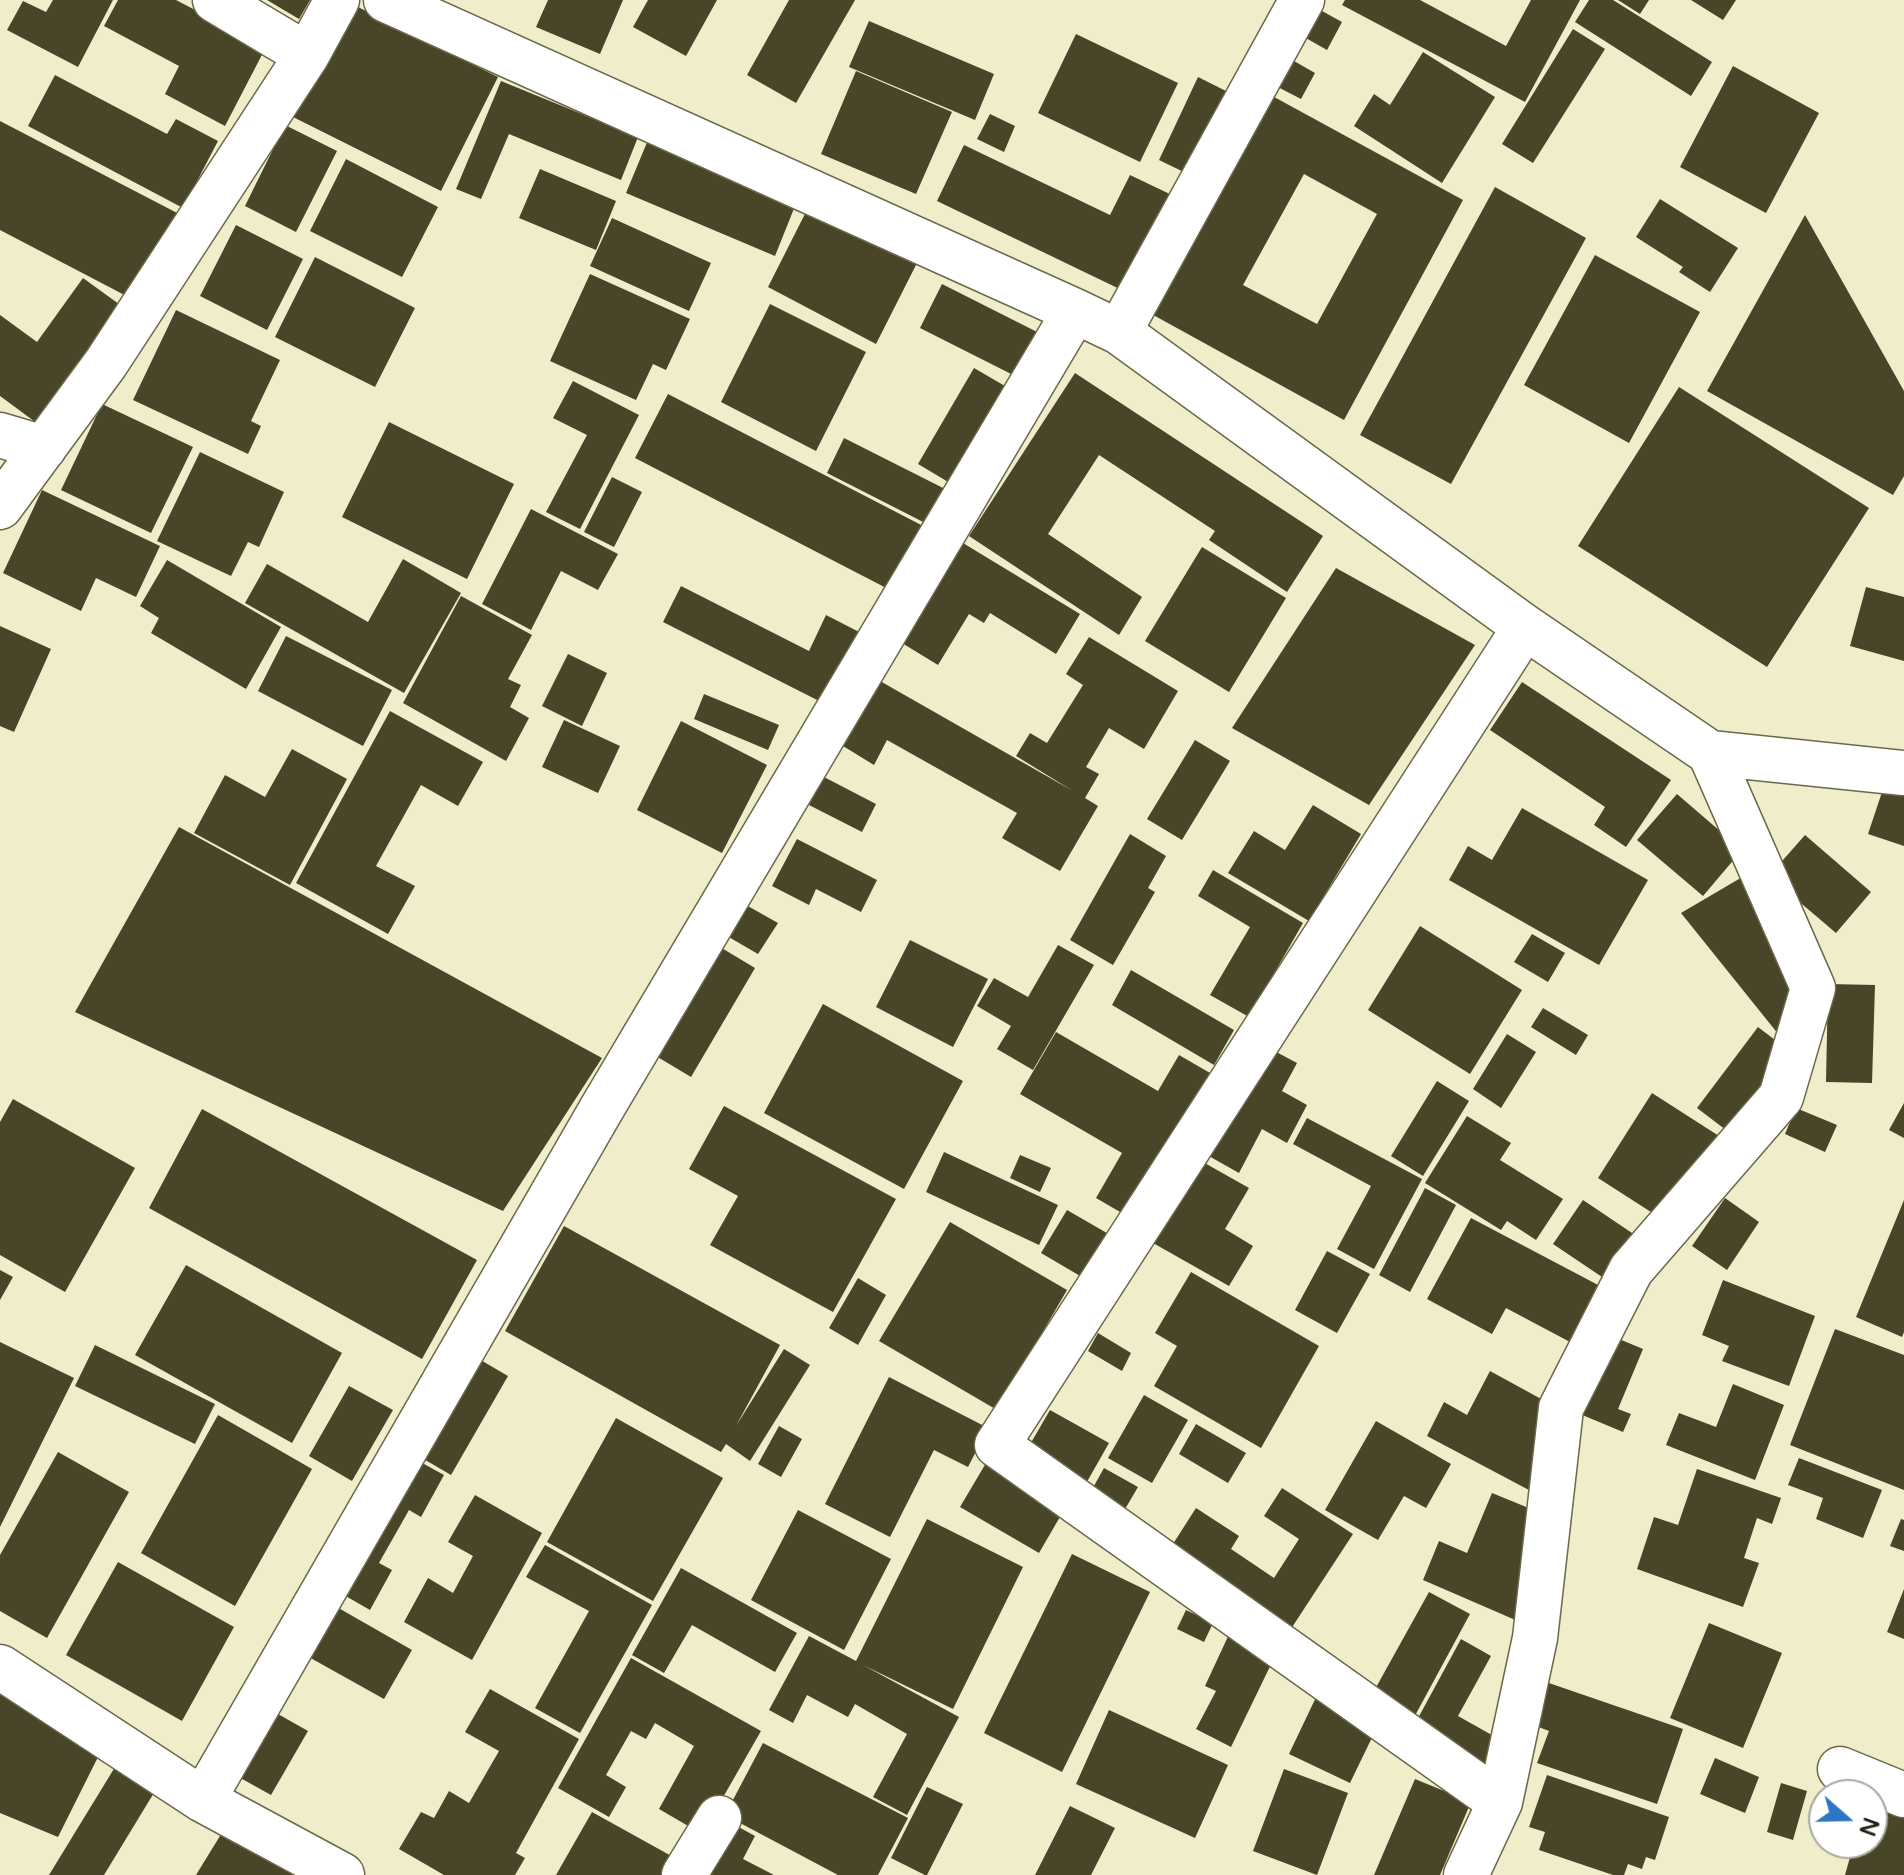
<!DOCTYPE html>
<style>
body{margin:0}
#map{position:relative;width:1904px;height:1875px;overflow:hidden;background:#efedca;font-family:"Varela Round",sans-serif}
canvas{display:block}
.north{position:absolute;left:1808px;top:1779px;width:80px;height:80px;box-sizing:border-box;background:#fff;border:2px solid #a7a7a2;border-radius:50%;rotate:110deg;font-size:22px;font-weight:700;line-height:32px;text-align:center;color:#242316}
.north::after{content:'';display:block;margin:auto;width:28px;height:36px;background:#2d75c5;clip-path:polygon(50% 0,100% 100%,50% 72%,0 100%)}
</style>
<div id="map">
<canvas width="1904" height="1875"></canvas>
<div class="north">N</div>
</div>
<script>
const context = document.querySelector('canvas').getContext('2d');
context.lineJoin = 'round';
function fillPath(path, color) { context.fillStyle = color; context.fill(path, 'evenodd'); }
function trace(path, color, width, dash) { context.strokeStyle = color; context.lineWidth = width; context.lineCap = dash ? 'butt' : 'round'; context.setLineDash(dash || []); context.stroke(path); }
fillPath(new Path2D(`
 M 53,0 L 113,0 L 78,67 L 7,30 L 23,1 L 46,12 Z
 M 118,0 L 176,0 L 266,47 L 225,126 L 165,94 L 179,66 L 104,26 Z
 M 267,0 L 310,0 L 299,19 Z
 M 548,0 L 623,0 L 600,54 L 536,27 Z
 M 648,0 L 717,0 L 686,56 L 633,27 Z
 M 789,0 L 855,0 L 796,103 L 747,75 Z
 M 1345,0 L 1420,0 L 1506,46 L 1531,0 L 1580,0 L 1525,102 L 1342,5 Z
 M 1589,0 L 1613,0 L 1712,62 L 1691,96 L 1575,22 Z
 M 1618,0 L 1649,0 L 1640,14 Z
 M 1691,0 L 1736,0 L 1723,20 Z
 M 346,1 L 498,77 L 441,191 L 289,115 Z
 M 1311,5 L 1342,22 L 1327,50 L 1297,33 Z
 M 869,21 L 994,74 L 975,120 L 849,67 Z
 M 1573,29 L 1605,49 L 1533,163 L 1502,144 Z
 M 1076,34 L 1178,83 L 1140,162 L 1038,113 Z
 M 1423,52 L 1495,97 L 1442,183 L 1354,126 L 1374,94 L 1390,105 Z
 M 1287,57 L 1315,73 L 1301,99 L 1272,84 Z
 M 1733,66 L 1819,113 L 1766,213 L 1680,167 Z
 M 856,71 L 952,112 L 916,194 L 821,154 Z
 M 55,75 L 167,134 L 176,119 L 218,141 L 183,208 L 28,126 Z
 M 1198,77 L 1232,94 L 1192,176 L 1159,160 Z
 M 501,81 L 638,137 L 621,180 L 509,134 L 481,199 L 456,189 Z
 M 1265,92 L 1463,200 L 1344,420 L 1146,311 ZM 1304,174 L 1377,214 L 1317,324 L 1243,285 Z
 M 990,114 L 1015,126 L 1004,152 L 977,139 Z
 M 0,121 L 181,215 L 136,301 L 0,230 Z
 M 285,125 L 337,151 L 296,232 L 245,206 Z
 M 648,140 L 797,201 L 775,256 L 626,193 Z
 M 964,145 L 1110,215 L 1130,175 L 1176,197 L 1130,294 L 937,201 Z
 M 346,159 L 438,207 L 402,277 L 310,231 Z
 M 540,169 L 616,201 L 596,250 L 519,218 Z
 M 1495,187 L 1586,238 L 1451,484 L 1360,435 Z
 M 1660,199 L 1738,248 L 1710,292 L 1679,272 L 1683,267 L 1636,237 Z
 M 810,204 L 918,261 L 876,344 L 768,287 Z
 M 1805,215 L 1904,391 L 1904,476 L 1893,495 L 1707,391 Z
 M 612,218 L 711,263 L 689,311 L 590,266 Z
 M 236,225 L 303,259 L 267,330 L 200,296 Z
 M 1595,255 L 1700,312 L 1629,443 L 1524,385 Z
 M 315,257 L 415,308 L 375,387 L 275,337 Z
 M 590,274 L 690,319 L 666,370 L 653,364 L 636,400 L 550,361 Z
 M 83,278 L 123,307 L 38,424 L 0,396 L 0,315 L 37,342 Z
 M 942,284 L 1047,337 L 1025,381 L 920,328 Z
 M 770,304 L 866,352 L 816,451 L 721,402 Z
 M 176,310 L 280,360 L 251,421 L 261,426 L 248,454 L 133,400 Z
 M 974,368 L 1017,393 L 960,489 L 918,464 Z
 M 1075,373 L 1323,536 L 1287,592 L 1209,540 L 1215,531 L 1099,455 L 1048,534 L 1142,597 L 1119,635 L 969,536 Z
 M 573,381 L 639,415 L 580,529 L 546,512 L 587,435 L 553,418 Z
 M 1679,387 L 1869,508 L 1767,667 L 1578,546 Z
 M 668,394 L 927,528 L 894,592 L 635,458 Z
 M 102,404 L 193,447 L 151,533 L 61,490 Z
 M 389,422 L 514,484 L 467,579 L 342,517 Z
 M 844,438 L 951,492 L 933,527 L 827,473 Z
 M 200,452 L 284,492 L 259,547 L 248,542 L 231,576 L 157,541 Z
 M 612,477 L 642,492 L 614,547 L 584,532 Z
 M 42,490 L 160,546 L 136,597 L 96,578 L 81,611 L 3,573 Z
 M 531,509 L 618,554 L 598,590 L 561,571 L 531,630 L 482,604 Z
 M 958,540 L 1080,614 L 1056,654 L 990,613 L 984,623 L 969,614 L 938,665 L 897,640 Z
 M 1202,547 L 1286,598 L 1229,692 L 1145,641 Z
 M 403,559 L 461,593 L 404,693 L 245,603 L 267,564 L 368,622 Z
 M 167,560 L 281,627 L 246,689 L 151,633 L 159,618 L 140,606 Z
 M 1336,568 L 1475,645 L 1369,805 L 1232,728 Z
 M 681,586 L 809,651 L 826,615 L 865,635 L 829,706 L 663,622 Z
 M 1866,587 L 1904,597 L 1904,661 L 1850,646 Z
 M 461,596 L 532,635 L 508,679 L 521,685 L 510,707 L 529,718 L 506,761 L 403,703 Z
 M 0,626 L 51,649 L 14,732 L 0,726 Z
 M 286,636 L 392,690 L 363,746 L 258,691 Z
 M 1089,637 L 1178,691 L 1144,749 L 1109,728 L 1086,767 L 1099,774 L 1085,798 L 1098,806 L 1060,871 L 1002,838 L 1017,813 L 887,740 L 874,765 L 843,746 L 880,681 L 1073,791 L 1016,756 L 1030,733 L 1047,743 L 1083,685 L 1066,674 Z
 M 568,654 L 607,673 L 582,726 L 542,706 Z
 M 1522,682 L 1671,780 L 1626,847 L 1594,825 L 1605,807 L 1490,730 Z
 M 704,694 L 779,725 L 768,750 L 694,719 Z
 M 390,711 L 483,762 L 458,806 L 421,785 L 376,866 L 415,886 L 388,934 L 296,883 Z
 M 564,720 L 620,746 L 598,793 L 542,767 Z
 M 681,721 L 767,765 L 722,853 L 637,810 Z
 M 1195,740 L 1230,761 L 1182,840 L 1147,819 Z
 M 292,749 L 347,779 L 290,885 L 194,833 L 225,775 L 265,797 Z
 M 824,777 L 876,804 L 862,832 L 809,805 Z
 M 1887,777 L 1904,783 L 1904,846 L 1868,834 Z
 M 1677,794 L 1742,850 L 1703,896 L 1637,840 Z
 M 1313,805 L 1361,834 L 1309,921 L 1228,873 L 1254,831 L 1285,850 Z
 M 1522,808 L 1648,880 L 1599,965 L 1449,880 L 1468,846 L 1492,860 Z
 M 179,827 L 602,1058 L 503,1211 L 75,1012 Z
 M 1130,834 L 1166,856 L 1148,888 L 1155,892 L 1113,965 L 1070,940 Z
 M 1805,835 L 1871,892 L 1836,933 L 1769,876 Z
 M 797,839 L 877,880 L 861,912 L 816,889 L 809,905 L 772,886 Z
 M 1213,870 L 1303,923 L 1249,1017 L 1210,995 L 1250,927 L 1198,896 Z
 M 1744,876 L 1806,984 L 1783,1040 L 1681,913 Z
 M 746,905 L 778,923 L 758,954 L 727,936 Z
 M 1420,926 L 1522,990 L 1470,1074 L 1368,1010 Z
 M 1532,934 L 1565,953 L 1548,982 L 1514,962 Z
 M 910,940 L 988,979 L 953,1047 L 876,1007 Z
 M 710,941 L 755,968 L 691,1077 L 646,1050 Z
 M 1058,945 L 1094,965 L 1033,1070 L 997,1049 L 1011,1026 L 977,1006 L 994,978 L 1028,997 Z
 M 1131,970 L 1234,1030 L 1214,1065 L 1112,1005 Z
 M 1828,984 L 1875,985 L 1872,1083 L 1826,1082 Z
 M 823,1004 L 963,1081 L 904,1189 L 764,1113 Z
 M 1543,1008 L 1588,1035 L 1576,1055 L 1531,1027 Z
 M 1758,1027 L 1788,1050 L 1726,1130 L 1697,1108 Z
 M 1056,1032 L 1158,1091 L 1179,1055 L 1210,1073 L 1127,1216 L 1096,1198 L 1122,1153 L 1020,1094 Z
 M 1507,1034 L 1536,1052 L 1501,1108 L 1473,1089 Z
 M 1265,1046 L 1297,1063 L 1282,1091 L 1307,1105 L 1287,1143 L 1262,1129 L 1239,1173 L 1207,1155 Z
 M 1437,1081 L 1469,1101 L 1423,1176 L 1391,1156 Z
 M 1652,1093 L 1719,1136 L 1665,1221 L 1598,1178 Z
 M 13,1099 L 135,1168 L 65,1292 L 0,1255 L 0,1122 Z
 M 1904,1103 L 1904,1138 L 1889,1130 Z
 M 724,1106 L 896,1199 L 833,1312 L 710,1245 L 738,1196 L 689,1169 Z
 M 1796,1108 L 1837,1125 L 1825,1152 L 1785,1134 Z
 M 202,1109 L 477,1260 L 422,1359 L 149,1208 Z
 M 1467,1116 L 1511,1143 L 1500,1160 L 1563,1199 L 1536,1240 L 1507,1221 L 1501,1230 L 1425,1183 Z
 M 1307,1118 L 1422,1179 L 1374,1269 L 1337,1249 L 1371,1186 L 1293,1144 Z
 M 944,1152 L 1058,1205 L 1039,1245 L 926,1192 Z
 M 1020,1155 L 1051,1168 L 1040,1192 L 1010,1178 Z
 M 1194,1157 L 1249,1188 L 1225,1229 L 1253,1246 L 1229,1286 L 1146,1239 Z
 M 1425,1188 L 1456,1205 L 1410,1292 L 1379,1275 Z
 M 1725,1198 L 1759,1222 L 1727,1270 L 1692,1246 Z
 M 1583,1200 L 1635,1235 L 1605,1279 L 1553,1244 Z
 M 1904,1200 L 1904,1332 L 1902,1337 L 1856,1317 Z
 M 1067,1210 L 1112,1236 L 1087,1280 L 1041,1253 Z
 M 1471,1218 L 1600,1286 L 1570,1342 L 1506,1308 L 1492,1334 L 1427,1299 Z
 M 950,1222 L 1067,1290 L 997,1410 L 879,1341 Z
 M 564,1226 L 780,1345 L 736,1426 L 784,1349 L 810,1365 L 750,1461 L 726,1444 L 721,1452 L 505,1331 Z
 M 1327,1251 L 1370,1274 L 1337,1333 L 1295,1310 Z
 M 186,1265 L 342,1353 L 292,1443 L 135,1355 Z
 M 0,1270 L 13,1277 L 0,1300 Z
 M 1191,1272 L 1319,1346 L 1261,1448 L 1154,1386 L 1177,1346 L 1155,1333 Z
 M 858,1278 L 886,1295 L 858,1345 L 829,1328 Z
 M 1723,1280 L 1815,1316 L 1789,1386 L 1722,1361 L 1729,1346 L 1702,1335 Z
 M 1835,1329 L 1904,1355 L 1904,1490 L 1790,1445 Z
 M 1098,1333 L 1131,1353 L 1122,1371 L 1088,1351 Z
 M 1612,1336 L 1643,1349 L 1618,1409 L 1631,1414 L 1623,1432 L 1580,1414 Z
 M 0,1342 L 74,1378 L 0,1527 Z
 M 95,1345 L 215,1404 L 195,1444 L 75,1386 Z
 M 472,1355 L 508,1376 L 451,1475 L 415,1454 Z
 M 1490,1371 L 1554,1406 L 1544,1498 L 1427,1436 L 1444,1402 L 1467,1415 Z
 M 889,1377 L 988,1428 L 968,1467 L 934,1450 L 890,1537 L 825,1504 Z
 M 1733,1384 L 1784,1405 L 1755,1480 L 1666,1445 L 1679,1413 L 1716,1427 Z
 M 349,1386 L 393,1410 L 352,1481 L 309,1456 Z
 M 1144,1395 L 1188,1420 L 1152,1483 L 1108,1458 Z
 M 1050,1410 L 1109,1443 L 1084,1487 L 1025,1453 Z
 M 218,1415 L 312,1469 L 235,1606 L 141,1553 Z
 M 616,1418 L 723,1478 L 653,1601 L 547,1542 Z
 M 1376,1421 L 1451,1464 L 1426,1508 L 1404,1496 L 1378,1540 L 1325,1510 Z
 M 1196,1424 L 1246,1453 L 1228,1483 L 1179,1454 Z
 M 779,1426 L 802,1439 L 781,1477 L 758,1464 Z
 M 58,1452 L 129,1492 L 47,1638 L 0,1611 L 0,1555 Z
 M 406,1454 L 444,1475 L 421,1517 L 409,1510 L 379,1563 L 392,1570 L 370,1610 L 330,1587 Z
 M 989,1458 L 1068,1503 L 1039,1553 L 960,1507 Z
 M 1799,1458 L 1882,1490 L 1863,1538 L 1816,1519 L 1823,1498 L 1788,1485 Z
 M 1104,1468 L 1138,1487 L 1118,1521 L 1085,1502 Z
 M 1697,1469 L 1781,1498 L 1772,1524 L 1757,1518 L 1744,1558 L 1759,1563 L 1743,1607 L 1637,1569 L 1654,1517 L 1678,1525 Z
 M 1282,1488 L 1353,1534 L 1285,1638 L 1164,1558 L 1196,1508 L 1239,1536 L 1231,1549 L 1274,1578 L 1299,1539 L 1264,1516 Z
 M 1492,1493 L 1541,1513 L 1520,1622 L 1423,1580 L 1439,1541 L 1467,1553 Z
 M 475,1495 L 542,1533 L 472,1660 L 404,1622 L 428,1578 L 453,1593 L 473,1556 L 448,1542 Z
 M 798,1510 L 891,1559 L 844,1650 L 751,1600 Z
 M 927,1519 L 1023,1567 L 953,1709 L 863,1665 L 959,1717 L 907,1815 L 873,1797 L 907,1734 L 855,1704 L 848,1717 L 807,1695 L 793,1723 L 769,1710 L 809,1636 L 856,1661 Z
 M 1901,1519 L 1904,1520 L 1904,1551 L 1890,1546 Z
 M 545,1545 L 652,1605 L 580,1733 L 535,1708 L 589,1611 L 526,1577 Z
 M 1072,1554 L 1150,1592 L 1062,1772 L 984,1733 Z
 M 118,1562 L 234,1627 L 182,1721 L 66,1655 Z
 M 681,1568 L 797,1633 L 775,1672 L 692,1625 L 664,1673 L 632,1655 Z
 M 1904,1589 L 1904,1639 L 1887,1632 Z
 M 1429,1592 L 1470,1614 L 1411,1723 L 1369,1700 Z
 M 335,1606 L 412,1650 L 384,1699 L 307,1656 Z
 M 1186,1610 L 1213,1623 L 1204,1642 L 1177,1629 Z
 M 1709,1623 L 1782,1653 L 1743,1748 L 1670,1718 Z
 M 1231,1630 L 1277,1652 L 1231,1747 L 1196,1729 L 1216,1691 L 1205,1686 Z
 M 1461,1639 L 1491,1656 L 1458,1716 L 1506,1743 L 1489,1773 L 1411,1731 Z
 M 631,1658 L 761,1731 L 702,1834 L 659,1809 L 694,1746 L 655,1723 L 646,1739 L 631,1731 L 606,1775 L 626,1787 L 609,1817 L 558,1788 Z
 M 0,1672 L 106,1741 L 58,1837 L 0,1813 Z
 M 1543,1681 L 1683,1729 L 1657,1804 L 1537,1763 L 1549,1731 L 1528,1723 Z
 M 490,1689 L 579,1739 L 516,1853 L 525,1858 L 515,1875 L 444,1875 L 399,1849 L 421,1812 L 434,1818 L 449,1791 L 469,1803 L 499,1751 L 465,1732 Z
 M 1319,1691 L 1380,1721 L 1350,1783 L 1289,1754 Z
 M 262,1705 L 308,1731 L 271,1795 L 226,1770 Z
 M 1109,1710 L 1228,1765 L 1195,1838 L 1076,1784 Z
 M 763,1743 L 908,1818 L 878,1875 L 838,1875 L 725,1815 Z
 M 123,1754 L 163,1778 L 104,1875 L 49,1875 Z
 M 1715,1758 L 1759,1777 L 1745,1813 L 1700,1794 Z
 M 1284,1769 L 1348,1793 L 1317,1875 L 1253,1851 Z
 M 1547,1775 L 1669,1817 L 1655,1860 L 1646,1857 L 1642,1869 L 1628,1864 L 1624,1875 L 1613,1875 L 1539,1850 L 1545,1832 L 1529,1827 Z
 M 1415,1779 L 1471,1802 L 1440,1875 L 1374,1875 Z
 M 1781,1783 L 1807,1791 L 1793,1840 L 1767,1832 Z
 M 927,1787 L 963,1804 L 927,1875 L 925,1875 L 891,1858 Z
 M 1872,1797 L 1904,1806 L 1904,1875 L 1845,1875 L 1854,1843 L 1872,1843 Z
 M 1070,1806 L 1115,1828 L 1091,1875 L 1035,1875 Z
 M 592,1812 L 675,1858 L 665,1875 L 556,1875 Z
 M 231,1818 L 311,1875 L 196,1875 Z
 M 724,1819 L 755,1836 L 743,1859 L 774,1875 L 695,1875 Z`), '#484528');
const minor = new Path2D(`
 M 215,0 L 307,55
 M 386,0 L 1075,311 L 1119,332 L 1525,627 L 1710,753 L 1904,773
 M 1119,332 L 1302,0
 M 0,435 L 44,448
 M 0,507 L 106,363 L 307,55 L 337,0
 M 0,1667 L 203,1800 L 342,1875
 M 1840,1769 L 1904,1795
 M 203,1800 L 602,1108 L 1075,311
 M 1500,1802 L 997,1445 L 1525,627
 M 684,1875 L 719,1818
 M 1466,1875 L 1500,1802 L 1535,1638 L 1561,1408 L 1631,1270 L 1781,1097 L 1813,988 L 1710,753`);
trace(minor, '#6b694a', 47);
trace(minor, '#fff', 44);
</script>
